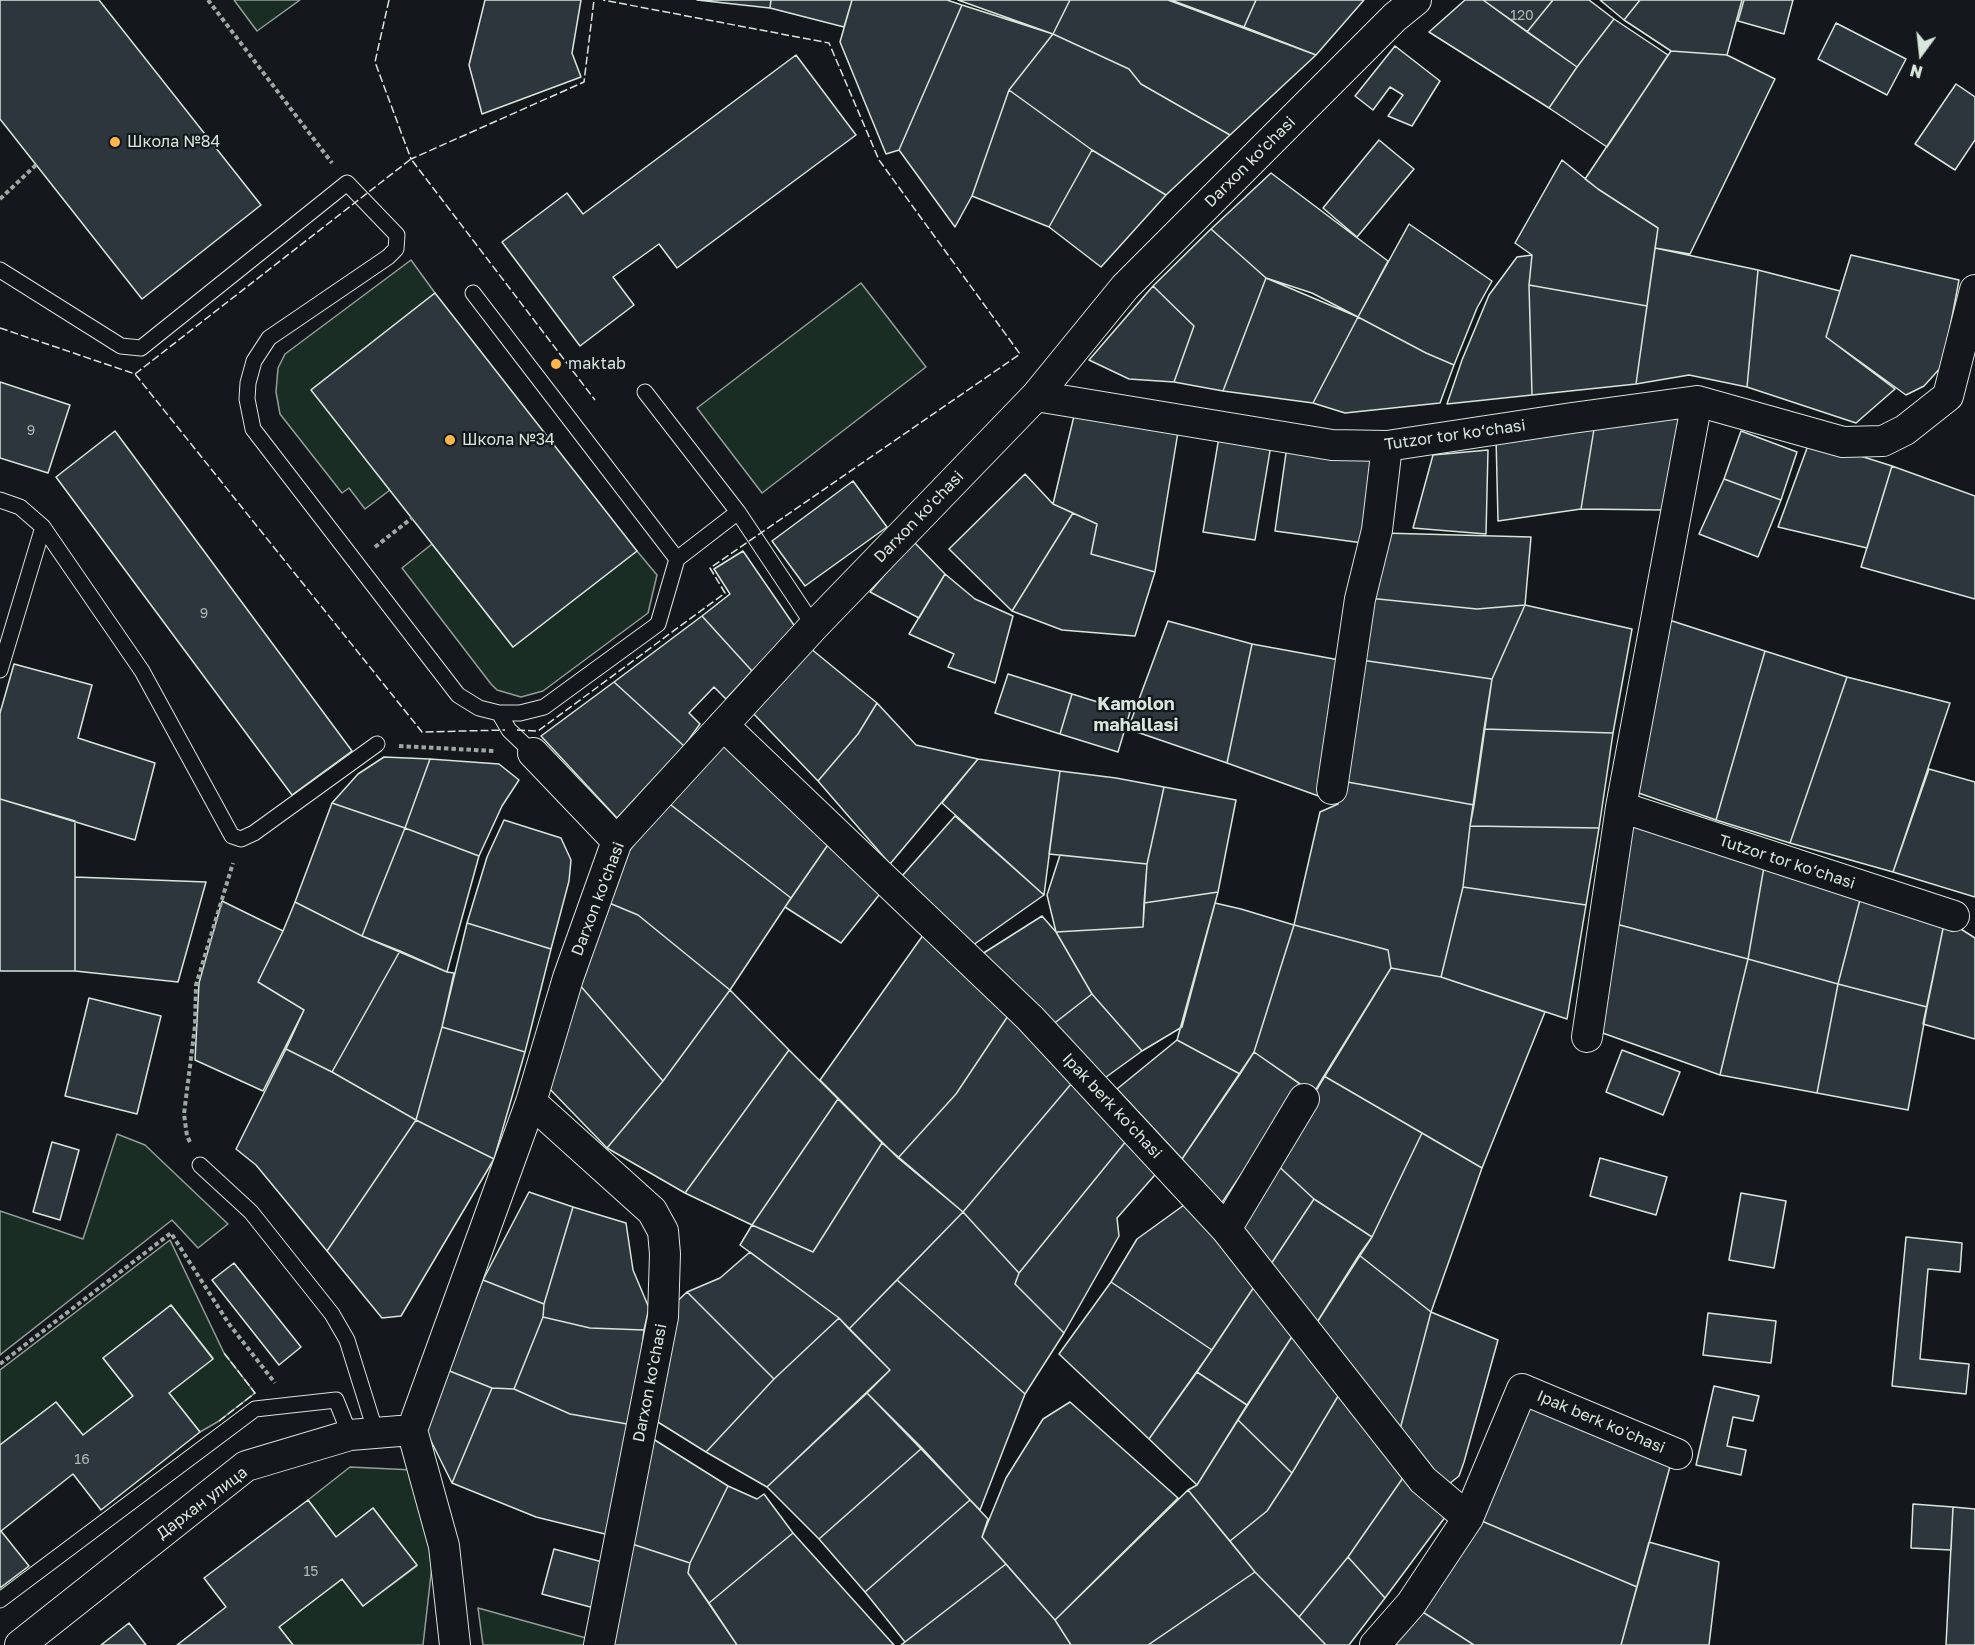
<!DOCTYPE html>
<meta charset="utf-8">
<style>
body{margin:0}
#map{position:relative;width:1975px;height:1645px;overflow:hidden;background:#14181c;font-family:"Golos Text",sans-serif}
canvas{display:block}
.north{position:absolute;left:1891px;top:24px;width:60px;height:60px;-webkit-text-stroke:4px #14181c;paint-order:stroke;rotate:195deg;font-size:16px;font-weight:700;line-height:24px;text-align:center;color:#d8e6dc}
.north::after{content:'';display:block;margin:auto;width:21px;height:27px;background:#d8e6dc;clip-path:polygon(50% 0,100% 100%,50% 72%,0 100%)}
</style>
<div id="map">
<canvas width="1975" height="1645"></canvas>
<div class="north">N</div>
</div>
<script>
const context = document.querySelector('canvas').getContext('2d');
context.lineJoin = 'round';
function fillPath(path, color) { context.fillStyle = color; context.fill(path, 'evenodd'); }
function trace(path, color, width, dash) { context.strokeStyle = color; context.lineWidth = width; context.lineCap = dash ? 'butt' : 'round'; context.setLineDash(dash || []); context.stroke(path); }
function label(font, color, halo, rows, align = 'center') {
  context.font = font + ' "Golos Text",sans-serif'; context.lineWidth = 4.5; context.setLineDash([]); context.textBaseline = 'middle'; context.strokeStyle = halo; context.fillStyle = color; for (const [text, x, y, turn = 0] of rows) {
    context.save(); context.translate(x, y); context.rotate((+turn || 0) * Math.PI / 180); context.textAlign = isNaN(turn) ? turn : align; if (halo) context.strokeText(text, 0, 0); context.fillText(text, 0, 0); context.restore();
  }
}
const green = new Path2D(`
 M 234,0 L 300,0 L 257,31 Z
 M 411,260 L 435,293 L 312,389 L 390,490 L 365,509 L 349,488 L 342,493 L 280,414 L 276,392 L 278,368 L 285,354 Z
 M 861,283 L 926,367 L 762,493 L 697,408 Z
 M 432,544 L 513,647 L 637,551 L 657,575 L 648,613 L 543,691 L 521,697 L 497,690 L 491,684 L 402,568 Z
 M 117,1134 L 145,1145 L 228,1224 L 198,1248 L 172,1220 L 0,1355 L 0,1211 L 83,1239 Z
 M 170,1240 L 224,1353 L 255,1393 L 219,1421 L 200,1432 L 169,1393 L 213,1358 L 171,1305 L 103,1358 L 133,1396 L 83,1435 L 56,1402 L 0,1445 L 0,1370 Z
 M 350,1467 L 413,1470 L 438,1513 L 423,1645 L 293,1645 L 279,1627 L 342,1579 L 363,1606 L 417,1566 L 373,1508 L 336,1537 L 308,1500 Z
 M 478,1608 L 586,1638 L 585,1645 L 483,1645 Z`);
fillPath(green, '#1a2d24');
trace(green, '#939e99', 1.5);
const building = new Path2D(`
 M 0,0 L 99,0 L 261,205 L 142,299 L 0,119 Z
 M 485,0 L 581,0 L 572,53 L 581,77 L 482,114 L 469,65 Z
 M 697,0 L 771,0 L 770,8 Z
 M 771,0 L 852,0 L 844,27 L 770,8 Z
 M 852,0 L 947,0 L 962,5 L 899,150 L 886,154 L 840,42 Z
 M 958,0 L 1070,0 L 1053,34 Z
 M 1070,0 L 1168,0 L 1316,55 L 1230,135 L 1141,84 L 1129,69 L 1053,34 Z
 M 1171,0 L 1256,0 L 1244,27 Z
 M 1256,0 L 1364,0 L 1316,55 L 1244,27 Z
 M 1465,0 L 1483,0 L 1577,67 L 1549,108 L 1429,32 Z
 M 1483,0 L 1553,0 L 1527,32 Z
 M 1553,0 L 1589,0 L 1614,19 L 1577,67 L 1527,32 Z
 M 1600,0 L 1640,0 L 1624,20 Z
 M 1640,0 L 1742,0 L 1727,55 L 1671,51 L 1624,20 Z
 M 1744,0 L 1793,0 L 1784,34 L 1738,21 Z
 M 962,5 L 1053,34 L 1009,90 L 972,196 L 955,227 L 899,150 Z
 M 1614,19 L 1668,55 L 1607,147 L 1549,108 L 1577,67 Z
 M 1836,23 L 1906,59 L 1887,95 L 1818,59 Z
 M 1053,34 L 1129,69 L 1141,84 L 1230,135 L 1166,195 L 1092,150 L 1009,90 Z
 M 1395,46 L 1440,81 L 1412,126 L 1388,116 L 1403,95 L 1390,87 L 1373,110 L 1355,96 Z
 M 1671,51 L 1727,55 L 1775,79 L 1690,254 L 1655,248 L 1658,228 L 1598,189 L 1585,179 Z
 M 796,55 L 856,135 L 677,268 L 659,244 L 613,277 L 634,305 L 580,346 L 502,242 L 567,193 L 583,214 Z
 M 1956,84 L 1975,97 L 1975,140 L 1955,170 L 1915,144 Z
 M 1009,90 L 1092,150 L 1049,227 L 972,196 Z
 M 1379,140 L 1414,169 L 1357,237 L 1323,208 Z
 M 1092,150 L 1166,195 L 1101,267 L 1049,227 Z
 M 1562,160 L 1598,189 L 1658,228 L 1647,306 L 1529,285 L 1532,255 L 1515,243 Z
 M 1271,173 L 1388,261 L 1358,317 L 1266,278 L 1211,229 Z
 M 1409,224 L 1492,281 L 1477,308 L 1454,365 L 1426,353 L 1358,317 Z
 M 1211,229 L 1266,278 L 1223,391 L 1174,382 L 1194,326 L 1153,286 Z
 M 1655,248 L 1758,270 L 1747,387 L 1689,375 L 1636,384 Z
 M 1532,255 L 1529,285 L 1532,395 L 1447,404 L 1462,360 L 1489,295 L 1517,257 Z
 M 1851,255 L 1959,280 L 1943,365 L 1924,386 L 1906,395 L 1826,337 Z
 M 1758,270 L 1840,291 L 1826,337 L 1895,389 L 1856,423 L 1747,387 Z
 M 1266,278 L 1312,293 L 1358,317 L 1313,403 L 1223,391 Z
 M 1529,285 L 1647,306 L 1636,384 L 1532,395 Z
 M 1153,286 L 1194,326 L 1174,382 L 1129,379 L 1089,360 Z
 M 435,293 L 637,551 L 513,647 L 311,390 Z
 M 1358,317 L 1426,353 L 1454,365 L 1440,403 L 1345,413 L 1313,403 Z
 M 0,382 L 70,405 L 48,473 L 0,458 Z
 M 1681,406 L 1662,510 L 1581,509 L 1595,423 Z
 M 1074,416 L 1178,432 L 1155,572 L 1091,554 L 1097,524 L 1053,504 Z
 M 1595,423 L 1581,509 L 1498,521 L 1496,437 Z
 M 115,431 L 352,751 L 292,795 L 56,477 Z
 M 1220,431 L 1272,439 L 1255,540 L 1203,532 Z
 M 1741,431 L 1797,452 L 1781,500 L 1724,479 Z
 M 1288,439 L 1386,447 L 1370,544 L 1275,531 Z
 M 1810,440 L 1892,466 L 1867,548 L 1778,527 Z
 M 1488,450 L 1486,534 L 1413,528 L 1433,455 Z
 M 1892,466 L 1975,496 L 1975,599 L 1861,567 Z
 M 1025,474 L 1053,504 L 1073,513 L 1012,611 L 949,549 Z
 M 1724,479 L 1781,500 L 1758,557 L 1699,534 Z
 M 853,481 L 887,527 L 805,586 L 772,541 Z
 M 1073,513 L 1097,524 L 1091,554 L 1155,572 L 1135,636 L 1062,630 L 1012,611 Z
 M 1383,533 L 1531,537 L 1525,605 L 1477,609 L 1368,598 Z
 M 913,541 L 945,574 L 919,618 L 870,592 Z
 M 743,551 L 798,631 L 752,671 L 702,616 L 730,594 L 714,569 Z
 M 945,574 L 975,599 L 1013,616 L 995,683 L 948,667 L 954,654 L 909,634 Z
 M 1368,598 L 1477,609 L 1525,605 L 1492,679 L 1361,660 Z
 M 1525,605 L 1632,629 L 1613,733 L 1484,729 L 1492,679 Z
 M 702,616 L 752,671 L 726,699 L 714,687 L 689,713 L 700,724 L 684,746 L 614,682 Z
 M 1663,618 L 1765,651 L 1716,820 L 1630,790 Z
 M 1168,621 L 1252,644 L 1227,763 L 1128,729 Z
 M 1252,644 L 1345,661 L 1324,798 L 1227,763 Z
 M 810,648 L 877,703 L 858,734 L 818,781 L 750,710 Z
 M 1765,651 L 1847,677 L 1790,843 L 1716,820 Z
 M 1361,660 L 1492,679 L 1474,805 L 1342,781 Z
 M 14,664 L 92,685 L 78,738 L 155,763 L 135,840 L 0,799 L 0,713 Z
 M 1008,674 L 1072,694 L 1060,734 L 995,713 Z
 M 1847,677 L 1950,703 L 1893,872 L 1790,843 Z
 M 614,682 L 684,746 L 617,818 L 541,736 Z
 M 1072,694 L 1130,712 L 1118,752 L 1060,734 Z
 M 877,703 L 916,745 L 978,759 L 890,864 L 818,781 L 858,734 Z
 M 1484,729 L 1613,733 L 1599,828 L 1470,826 Z
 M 727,739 L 834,836 L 791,898 L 667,802 Z
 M 384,757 L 430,759 L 405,828 L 332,803 L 358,774 Z
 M 430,759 L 499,764 L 519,780 L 502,806 L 479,856 L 405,828 Z
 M 978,759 L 1060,771 L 1044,895 L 942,803 Z
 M 1929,769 L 1975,782 L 1975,897 L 1893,872 Z
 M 1060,771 L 1116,778 L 1164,787 L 1147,864 L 1049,854 Z
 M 1342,781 L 1474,805 L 1470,826 L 1463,887 L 1441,977 L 1391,968 L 1388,950 L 1294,925 L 1320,812 L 1338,804 Z
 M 1164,787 L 1236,800 L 1218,892 L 1144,903 L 1147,864 Z
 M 0,799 L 75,821 L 75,971 L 0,971 Z
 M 667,802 L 791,898 L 730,990 L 638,915 L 602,900 L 626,855 Z
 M 332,803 L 405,828 L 362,936 L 295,902 Z
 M 955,816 L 1044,895 L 966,950 L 902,876 Z
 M 504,820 L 561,838 L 571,860 L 569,881 L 551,949 L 467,923 L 487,857 Z
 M 1626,820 L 1765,861 L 1748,959 L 1616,924 Z
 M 1470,826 L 1599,828 L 1586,905 L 1463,887 Z
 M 405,828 L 479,856 L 447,972 L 362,936 Z
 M 834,836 L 887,885 L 841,943 L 785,907 Z
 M 1060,855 L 1147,864 L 1143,927 L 1056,932 L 1047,895 Z
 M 1765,861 L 1862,892 L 1838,984 L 1748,959 Z
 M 75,877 L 206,882 L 178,982 L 75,971 Z
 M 1463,887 L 1586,905 L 1567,1019 L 1441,977 Z
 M 1218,892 L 1182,1027 L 1142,1051 L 1092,994 L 1056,932 L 1143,927 L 1144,903 Z
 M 1862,892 L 1945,919 L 1927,1007 L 1838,984 Z
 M 602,900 L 638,915 L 730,990 L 663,1081 L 578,983 Z
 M 222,901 L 283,931 L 258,982 L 304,1010 L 263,1091 L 195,1060 L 199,983 Z
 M 295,902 L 362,936 L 400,951 L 332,1072 L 286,1049 L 304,1010 L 258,982 L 283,931 Z
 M 1215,903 L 1241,909 L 1294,925 L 1254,1052 L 1240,1074 L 1177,1040 Z
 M 1042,916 L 1056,932 L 1092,994 L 1052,1025 L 982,954 Z
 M 1945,919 L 1975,938 L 1975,1039 L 1923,1024 Z
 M 467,923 L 551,949 L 525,1052 L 442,1027 Z
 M 1616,924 L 1748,959 L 1720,1075 L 1597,1031 Z
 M 1294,925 L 1388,950 L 1391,968 L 1314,1094 L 1254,1052 Z
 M 926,931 L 1012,1010 L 956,1094 L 898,1158 L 820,1080 Z
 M 400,951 L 447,972 L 454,973 L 442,1027 L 416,1120 L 332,1072 Z
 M 1748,959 L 1838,984 L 1817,1093 L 1720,1075 Z
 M 1391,968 L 1441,977 L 1545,1012 L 1482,1168 L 1324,1076 Z
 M 578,983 L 663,1081 L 607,1148 L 544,1083 Z
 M 1838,984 L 1927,1007 L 1908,1110 L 1817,1093 Z
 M 730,990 L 789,1050 L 685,1193 L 607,1148 L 663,1081 Z
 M 1092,994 L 1142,1051 L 1102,1080 L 1052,1025 Z
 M 89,998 L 161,1016 L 137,1114 L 65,1096 Z
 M 1012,1010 L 1077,1077 L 963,1212 L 898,1158 L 956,1094 Z
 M 442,1027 L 525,1052 L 494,1159 L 416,1120 Z
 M 1177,1040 L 1240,1074 L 1182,1159 L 1117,1089 Z
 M 286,1049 L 332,1072 L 416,1120 L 327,1251 L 256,1165 L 236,1149 Z
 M 789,1050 L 838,1099 L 752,1225 L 685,1193 Z
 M 1622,1050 L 1680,1072 L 1663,1115 L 1606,1092 Z
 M 1254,1052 L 1302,1085 L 1221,1204 L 1182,1159 Z
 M 1324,1076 L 1422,1133 L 1372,1237 L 1314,1199 L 1273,1161 Z
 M 1077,1077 L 1131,1135 L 1019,1273 L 963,1212 Z
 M 838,1099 L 882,1143 L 813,1252 L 752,1225 Z
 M 416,1120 L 494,1159 L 401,1316 L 382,1318 L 327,1251 Z
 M 1422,1133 L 1482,1168 L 1431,1312 L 1359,1255 L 1372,1237 Z
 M 1131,1135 L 1161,1168 L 1117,1218 L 1119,1236 L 1064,1333 L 1015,1284 L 1019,1273 Z
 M 52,1142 L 79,1150 L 60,1220 L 33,1212 Z
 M 882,1143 L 963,1212 L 849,1329 L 839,1318 L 740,1245 L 752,1225 L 813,1252 Z
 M 1600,1158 L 1667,1177 L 1656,1215 L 1590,1196 Z
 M 1273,1161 L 1314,1199 L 1269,1267 L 1234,1223 Z
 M 529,1192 L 573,1207 L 544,1304 L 483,1280 Z
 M 1741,1193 L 1786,1201 L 1774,1268 L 1729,1260 Z
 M 1314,1199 L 1372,1237 L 1314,1327 L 1269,1267 Z
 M 1191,1200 L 1256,1284 L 1212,1350 L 1111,1282 L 1137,1239 Z
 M 573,1207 L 626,1223 L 633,1270 L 649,1308 L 644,1330 L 590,1328 L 543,1317 L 544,1304 Z
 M 963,1212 L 1019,1273 L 1015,1284 L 1064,1333 L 1025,1394 L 897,1280 Z
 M 1906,1237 L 1962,1243 L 1960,1272 L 1928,1269 L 1920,1359 L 1969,1364 L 1966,1394 L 1892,1386 Z
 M 750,1252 L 839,1318 L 774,1379 L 687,1292 L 720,1278 Z
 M 1359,1255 L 1431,1312 L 1399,1433 L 1314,1327 Z
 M 234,1263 L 301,1347 L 279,1365 L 212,1280 Z
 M 483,1280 L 544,1304 L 543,1317 L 514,1389 L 492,1388 L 447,1370 Z
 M 897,1280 L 1025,1394 L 980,1510 L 867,1393 L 890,1370 L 849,1329 Z
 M 1111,1282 L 1212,1350 L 1149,1439 L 1059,1354 Z
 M 1256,1284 L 1297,1329 L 1247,1405 L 1197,1372 Z
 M 687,1292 L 774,1379 L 706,1452 L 653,1419 L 669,1309 Z
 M 171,1305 L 213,1359 L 169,1393 L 200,1432 L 101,1510 L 73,1474 L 1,1531 L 29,1566 L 0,1588 L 0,1445 L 56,1402 L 83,1435 L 133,1396 L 103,1358 Z
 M 1431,1312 L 1498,1340 L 1464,1462 L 1459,1476 L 1449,1484 L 1433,1477 L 1399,1433 Z
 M 1708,1313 L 1776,1321 L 1771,1363 L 1703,1355 Z
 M 543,1317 L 590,1328 L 644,1330 L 633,1425 L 570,1414 L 514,1389 Z
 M 839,1318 L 890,1370 L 767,1487 L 706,1452 L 774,1379 Z
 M 1297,1329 L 1340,1393 L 1292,1473 L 1238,1420 Z
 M 447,1370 L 492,1388 L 452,1483 L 425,1429 Z
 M 1197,1372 L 1247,1405 L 1197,1485 L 1149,1439 Z
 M 1714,1386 L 1759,1396 L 1753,1421 L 1733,1417 L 1727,1446 L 1746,1450 L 1741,1475 L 1696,1465 Z
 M 492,1388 L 514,1389 L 570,1414 L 633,1425 L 613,1536 L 536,1517 L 452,1483 Z
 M 867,1393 L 922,1448 L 819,1539 L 767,1487 Z
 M 1340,1393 L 1407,1472 L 1348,1557 L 1299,1617 L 1255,1572 L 1230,1541 L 1267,1511 L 1292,1473 Z
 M 1070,1402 L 1178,1498 L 1055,1620 L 982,1537 L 1006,1478 L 1043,1419 Z
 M 1525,1402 L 1671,1463 L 1637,1587 L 1477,1519 Z
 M 1238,1420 L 1292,1473 L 1267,1511 L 1230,1541 L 1188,1490 L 1197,1485 Z
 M 650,1437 L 728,1486 L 690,1563 L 629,1543 Z
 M 922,1448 L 970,1500 L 865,1592 L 819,1539 Z
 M 1407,1472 L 1446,1516 L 1385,1598 L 1348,1557 Z
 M 728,1486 L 757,1499 L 764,1494 L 793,1533 L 709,1603 L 688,1573 L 690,1563 Z
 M 1188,1490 L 1255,1572 L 1148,1645 L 1071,1645 L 1055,1620 Z
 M 308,1500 L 336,1537 L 373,1508 L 417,1565 L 363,1606 L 342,1579 L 279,1627 L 293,1645 L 177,1645 L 226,1607 L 204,1578 Z
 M 970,1500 L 988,1519 L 982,1537 L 1006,1564 L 905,1642 L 865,1592 Z
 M 1913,1504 L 1953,1507 L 1951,1550 L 1911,1548 Z
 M 1953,1507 L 1975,1509 L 1975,1645 L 1946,1645 Z
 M 1477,1519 L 1637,1587 L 1621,1645 L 1474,1645 L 1418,1609 Z
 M 793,1533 L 894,1645 L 737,1645 L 709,1603 Z
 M 1649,1542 L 1719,1562 L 1709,1645 L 1621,1645 Z
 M 629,1543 L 690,1563 L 688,1573 L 737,1645 L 608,1645 Z
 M 554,1549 L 606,1563 L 594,1608 L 542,1594 Z
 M 1348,1557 L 1385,1598 L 1349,1645 L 1326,1645 L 1299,1617 Z
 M 1006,1564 L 1055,1620 L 1071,1645 L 901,1645 Z
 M 1255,1572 L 1326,1645 L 1148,1645 Z
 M 1418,1609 L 1474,1645 L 1388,1645 Z
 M 129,1623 L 146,1645 L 101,1645 Z`);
fillPath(building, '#2c363c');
trace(building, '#d8e6dc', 1.5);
const lane = new Path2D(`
 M 0,270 L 121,346 L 141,348 L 347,183 L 397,235 L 396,249 L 388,257 L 269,338 L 254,361 L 248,383 L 247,399 L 253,429 L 458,695 L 479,708 L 499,713 L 520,713 L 544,707 L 658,624 L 677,559 L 738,512 L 814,626
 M 473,293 L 677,559
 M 645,392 L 738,512
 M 0,500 L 20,507 L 43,527 L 142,671 L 232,836 L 241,839 L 254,833 L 377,744
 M 0,670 L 43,527
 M 499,713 L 509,730 L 533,753
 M 200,1165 L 251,1212 L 332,1314 L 347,1340 L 376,1433
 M 0,1600 L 255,1409 L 336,1400 L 350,1435`);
const street = new Path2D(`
 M 1036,396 L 1332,445 L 1387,446 L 1572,418 L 1697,401 L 1843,442 L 1883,441 L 1905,430 L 1948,396 L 1975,290
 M 723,725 L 1030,1018 L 1226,1229 L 1423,1480 L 1468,1518
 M 533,753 L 617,841
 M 1332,789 L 1360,599 L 1377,530 L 1387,446
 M 1621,807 L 1954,916
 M 1587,1037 L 1621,807 L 1697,401
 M 531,1102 L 652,1211 L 663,1231 L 665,1254 L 663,1317 L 599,1645
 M 1226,1229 L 1304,1099
 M 412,1430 L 531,1102 L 568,978 L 617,841 L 814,626 L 1036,396 L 1125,287 L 1395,17 L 1416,0
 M 412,1430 L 444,1546 L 455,1645
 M 20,1645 L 246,1466 L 350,1435 L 412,1430
 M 1375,1645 L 1411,1604 L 1468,1518 L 1522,1389 L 1677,1454`);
trace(lane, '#d8e6dc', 17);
trace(street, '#d8e6dc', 32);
trace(new Path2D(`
 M 208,0 L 332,163
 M 0,199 L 36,165
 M 375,547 L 412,518
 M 399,746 L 494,751
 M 190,1142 L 187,1136 L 184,1114 L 195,1026 L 196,985 L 233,863
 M 0,1364 L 171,1233 L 229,1324 L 275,1383`), '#9da8a2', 4, [4.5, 3]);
trace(lane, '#14181c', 15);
trace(street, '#14181c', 30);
trace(new Path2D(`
 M 389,0 L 375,62 L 411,159 L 584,82 L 594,0
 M 0,328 L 135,374 L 422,732 L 505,730
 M 135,374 L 411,159 L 595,400
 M 517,730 L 538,731 L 725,593 L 710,568 L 1020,354 L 879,160 L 829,43 L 603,0
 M 219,1421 L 255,1393 L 224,1353`), '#d8e6dc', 1.5, [8, 3]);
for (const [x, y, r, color] of [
 [115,142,6,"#ffb74d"],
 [556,364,6,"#ffb74d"],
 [450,440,6,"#ffb74d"]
]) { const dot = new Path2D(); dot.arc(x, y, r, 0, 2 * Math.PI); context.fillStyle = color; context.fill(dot); trace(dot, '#14181c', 2); }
label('14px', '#adbab4', null, [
 ["120",1522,16],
 ["9",31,431],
 ["9",204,614],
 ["16",82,1460],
 ["15",311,1572]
]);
label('16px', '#d8e6dc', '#14181c', [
 ["Школа №84",127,142],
 ["maktab",568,364],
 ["Школа №34",462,440]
], 'left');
label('16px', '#d8e6dc', '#14181c', [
 ["Darxon ko'chasi",1250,162,-45],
 ["Tutzor tor ko‘chasi",1455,435,-8],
 ["Darxon ko'chasi",919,517,-46],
 ["Tutzor tor ko‘chasi",1787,862,18],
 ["Darxon ko'chasi",598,899,-69],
 ["Ipak berk ko'chasi",1112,1106,47],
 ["Darxon ko'chasi",650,1383,-79],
 ["Ipak berk ko'chasi",1601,1422,23],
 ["Дархан улица",202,1503,-37]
]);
label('bold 18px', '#d8e6dc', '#14181c', [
 ["Kamolon",1136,704],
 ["mahallasi",1136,725]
]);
</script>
